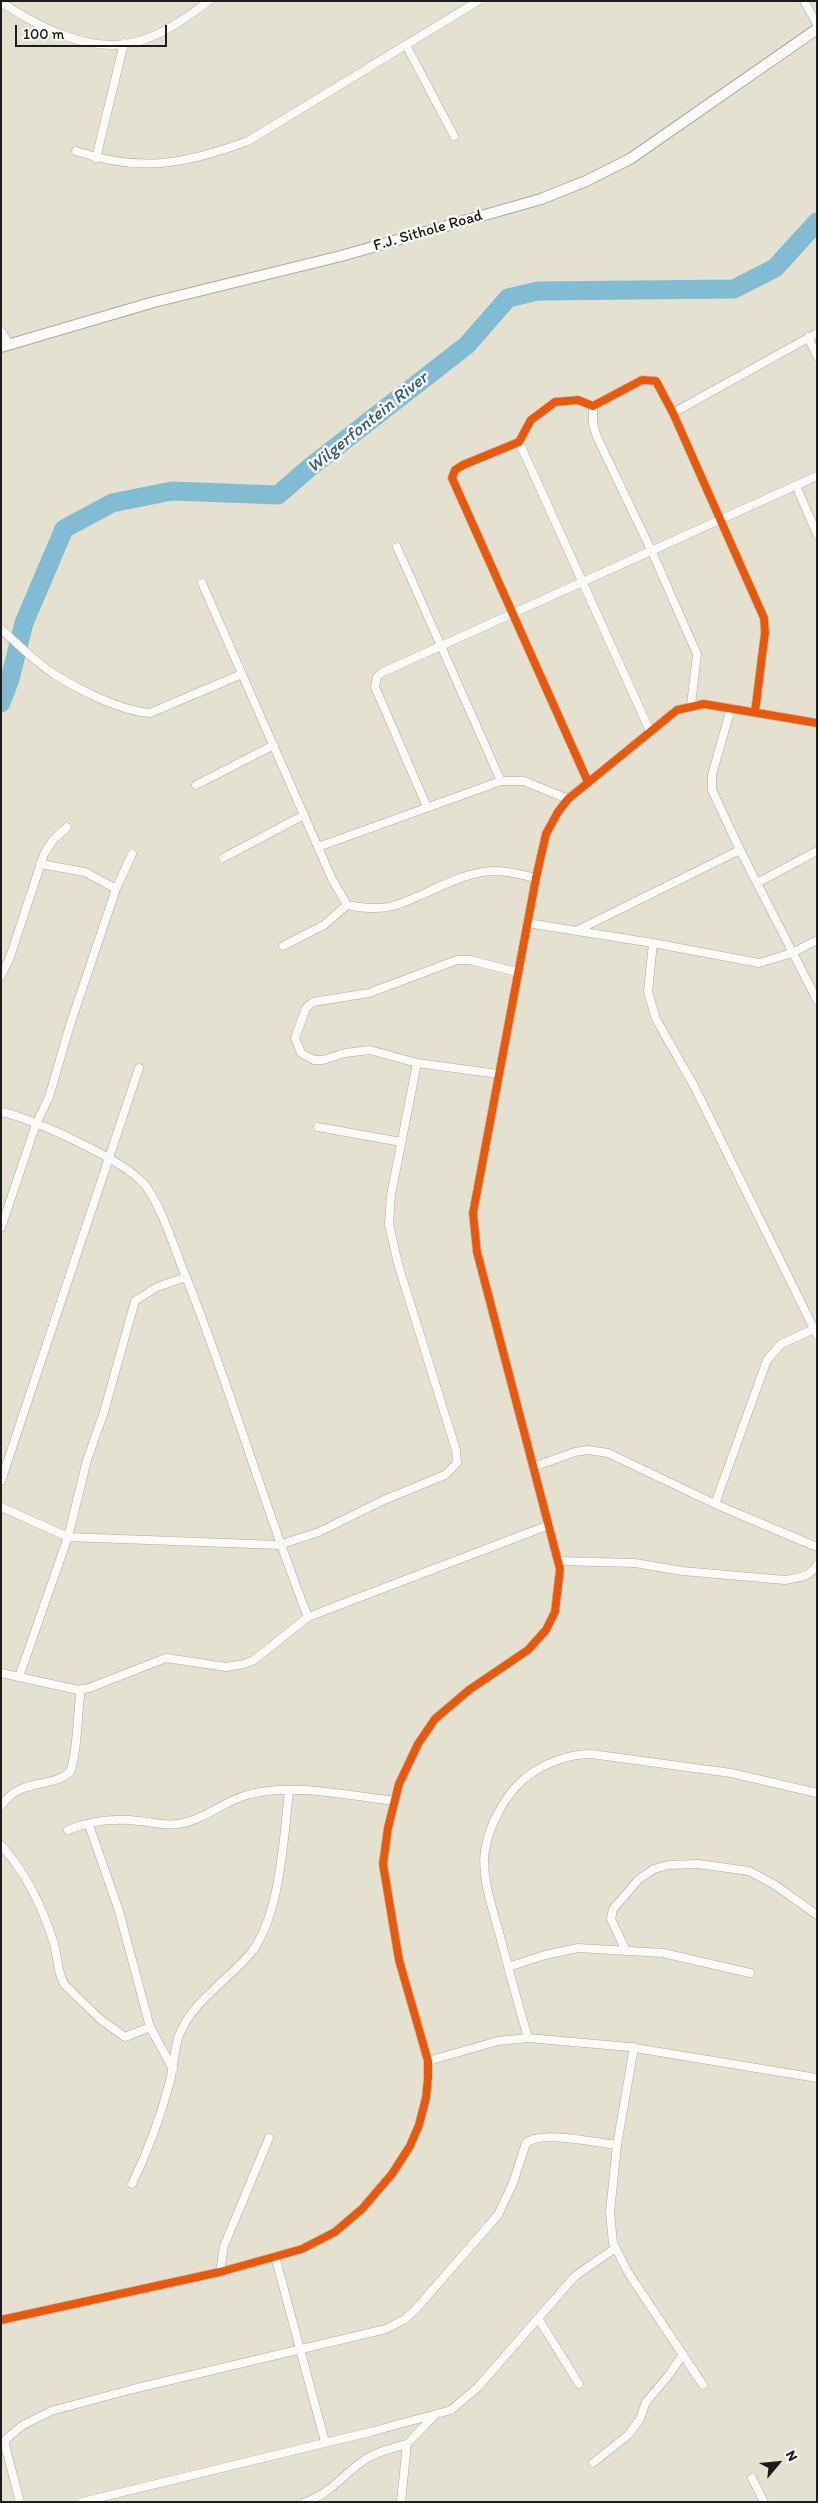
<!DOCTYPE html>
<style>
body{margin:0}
#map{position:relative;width:818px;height:2503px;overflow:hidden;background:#e4e1d1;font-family:Itim,sans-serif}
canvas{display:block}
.frame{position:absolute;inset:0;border:2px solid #1c1c1c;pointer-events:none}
.north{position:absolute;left:753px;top:2438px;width:50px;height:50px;-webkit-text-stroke:4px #f6f6f2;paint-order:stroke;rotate:62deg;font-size:14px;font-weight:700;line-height:20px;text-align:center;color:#1c1c1c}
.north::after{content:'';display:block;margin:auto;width:18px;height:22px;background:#1c1c1c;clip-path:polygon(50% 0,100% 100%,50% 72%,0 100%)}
.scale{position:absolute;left:15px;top:25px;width:152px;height:22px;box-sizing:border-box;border:2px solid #1c1c1c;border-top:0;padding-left:6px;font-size:15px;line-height:18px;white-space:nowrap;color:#1c1c1c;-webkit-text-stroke:4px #f6f6f2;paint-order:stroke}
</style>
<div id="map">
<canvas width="818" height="2503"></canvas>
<div class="frame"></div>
<div class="north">N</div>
<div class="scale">100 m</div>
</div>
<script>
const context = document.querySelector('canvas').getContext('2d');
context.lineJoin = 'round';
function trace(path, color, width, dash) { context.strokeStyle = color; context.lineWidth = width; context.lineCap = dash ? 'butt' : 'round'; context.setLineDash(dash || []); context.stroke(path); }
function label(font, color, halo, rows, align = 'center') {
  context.font = font + ' Itim,sans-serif'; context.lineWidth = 5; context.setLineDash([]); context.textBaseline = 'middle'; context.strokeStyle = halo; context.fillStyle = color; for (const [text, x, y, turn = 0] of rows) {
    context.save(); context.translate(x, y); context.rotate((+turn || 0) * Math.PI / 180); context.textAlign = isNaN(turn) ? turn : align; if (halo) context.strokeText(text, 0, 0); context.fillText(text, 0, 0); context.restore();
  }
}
trace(new Path2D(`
 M 1,703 L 10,679 L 24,623 L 64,529 L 112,503 L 172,491 L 278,495 L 309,468 L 467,345 L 508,298 L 538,291 L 734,289 L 775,268 L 817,222`), '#81bcd2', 19);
const minor = new Path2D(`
 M 804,1 L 817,24
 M 1,2 C 39,27 89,54 136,42 C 163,35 187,17 209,1
 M 406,45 L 454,136
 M 76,151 C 140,173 186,164 248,141 L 478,1
 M 96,158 L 124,43
 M 1,331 L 9,344
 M 808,337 L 817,356
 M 593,406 L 593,424 L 597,437 L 652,552 L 697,654 L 691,705
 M 673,413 L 817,333
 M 519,442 L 650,731
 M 796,486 L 817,534
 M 397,547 L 501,781
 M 202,583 L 332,879 L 347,905 C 362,908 378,910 393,906 C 426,896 459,872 494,871 C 509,871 522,875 536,878
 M 1,629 C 18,644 35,662 54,674 C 79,690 121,711 150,713 L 242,674
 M 731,708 L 712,775 L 712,790 L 740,850 L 817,1000
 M 588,782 L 452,478 L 455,470 L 463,465 L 519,442 L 531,420 L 555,402 L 578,400 L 593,406 L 642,380 L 656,381 L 673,413 L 764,618 L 765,633 L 755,712
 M 196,785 L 274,745
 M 427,807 L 375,687 L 377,677 L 381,673 L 817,476
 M 318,847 L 501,781 L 524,781 L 568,799
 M 223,858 L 304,815
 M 40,864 L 85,872 L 116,889
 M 757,883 L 817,851
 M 527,923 L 653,943 L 759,963 L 792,953 L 817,940
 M 576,931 L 740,850
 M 653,943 L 648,992 L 656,1019 L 694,1086 L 817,1335
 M 283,946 L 324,925 L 347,905
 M 1,976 L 10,957 L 44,854 L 53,840 L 67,827
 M 498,1074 L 417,1063 L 370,1050 L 345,1053 L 323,1060 L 314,1060 L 301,1053 L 295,1038 L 306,1008 L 313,1002 L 369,993 L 457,960 L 470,960 L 517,972
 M 1,1112 C 31,1117 127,1162 145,1185 C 163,1208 176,1254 188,1282 C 232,1392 264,1506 308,1617
 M 318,1127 L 401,1142
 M 1,1228 L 36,1124 L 49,1097 L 70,1025 L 116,889 L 132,854
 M 533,1467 L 575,1452 L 588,1450 L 608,1453 L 715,1504 L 817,1547
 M 1,1481 L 139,1068
 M 715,1504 L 767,1360 L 781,1344 L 816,1328
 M 1,1507 L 68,1537 L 279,1545 L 319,1532 L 384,1500 L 445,1475 L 457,1463 L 456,1450 L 398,1264 L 389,1224 L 391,1195 L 417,1063
 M 558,1561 L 635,1563 L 682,1571 L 785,1580 C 798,1578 810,1577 817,1565
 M 1,1673 L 78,1690 L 89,1688 L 166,1658 L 226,1667 L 244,1664 L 254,1660 L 308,1617 L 549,1525
 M 19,1677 L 68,1537 L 87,1460 L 104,1412 L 135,1301 L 157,1287 L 186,1277
 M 1,1806 C 21,1777 51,1789 70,1772 C 78,1751 77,1714 81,1689
 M 89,1825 L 119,1911 L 150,2027 L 173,2069
 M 68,1830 C 90,1821 116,1818 139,1821 C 152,1822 164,1826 177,1824 C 203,1821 222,1802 247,1795 C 290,1782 350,1796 395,1801
 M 1,1845 C 26,1873 43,1908 54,1944 C 58,1958 57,1973 65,1985 L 100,2019 L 125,2037 L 150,2027
 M 626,1951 L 611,1919 L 613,1909 L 639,1879 L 654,1869 L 668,1865 L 698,1864 L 749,1871 L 775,1885 L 817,1915
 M 508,1967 L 545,1955 L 578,1948 L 663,1953 L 750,1973
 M 528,2038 C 518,2003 508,1968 499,1932 C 492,1907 481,1877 485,1850 C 490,1824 504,1796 525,1778 C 543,1764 568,1754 591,1754 L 731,1773 L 817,1793
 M 634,2047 L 617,2145 L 610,2212 L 613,2243 L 629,2274 L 703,2385
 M 428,2061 L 498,2041 L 528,2038 L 629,2047 L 817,2078
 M 132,2184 C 149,2149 160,2119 170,2081 C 174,2066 174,2047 180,2033 C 195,1999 227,1981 250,1954 C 280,1918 284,1837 289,1790
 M 275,2256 L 325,2442
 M 220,2272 L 224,2246 L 269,2138
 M 538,2318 L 579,2384
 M 1,2320 L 220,2272 L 302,2249 L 335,2232 L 362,2209 L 392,2174 L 410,2146 L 419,2125 L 426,2098 L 428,2078 L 428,2061 L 399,1960 L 383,1864 L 388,1828 L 399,1784 L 418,1744 L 435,1719 L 469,1690 L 528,1650 L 546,1630 L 555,1612 L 560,1569 L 477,1252 L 473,1213 L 536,878 L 546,834 L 558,812 L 568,799 L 677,710 L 704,704 L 817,723
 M 593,2463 L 628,2435 L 640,2419 L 646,2402 L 669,2375 L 683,2354
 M 752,2478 L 764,2502
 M 20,2502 L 5,2445 L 6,2439 L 23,2425 L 51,2411 L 133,2389 L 386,2329 L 405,2319 L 415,2310 L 498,2215 L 513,2183 L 526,2143 C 541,2130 597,2143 617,2145
 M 82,2502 L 370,2432 L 451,2410 L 478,2387 L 575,2276 L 614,2249
 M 305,2502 C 331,2494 344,2473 366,2459 C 378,2451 393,2448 407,2444
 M 401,2502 L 407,2444 L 434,2416`);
const tertiary = new Path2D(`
 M 1,347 L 154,302 L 341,256 L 541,199 L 586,181 L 630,159 L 817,29`);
trace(minor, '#acaaa0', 9);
trace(tertiary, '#acaaa0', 12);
trace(minor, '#fbfaf8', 8);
trace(tertiary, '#fbfaf8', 10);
trace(new Path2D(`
 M 588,782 L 452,478 L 455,470 L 463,465 L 519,442 L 531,420 L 555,402 L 578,400 L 593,406 L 642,380 L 656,381 L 673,413 L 764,618 L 765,633 L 755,712
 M 1,2320 L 220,2272 L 302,2249 L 335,2232 L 362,2209 L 392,2174 L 410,2146 L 419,2125 L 426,2098 L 428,2078 L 428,2061 L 399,1960 L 383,1864 L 388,1828 L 399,1784 L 418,1744 L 435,1719 L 469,1690 L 528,1650 L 546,1630 L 555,1612 L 560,1569 L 477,1252 L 473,1213 L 536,878 L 546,834 L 558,812 L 568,799 L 677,710 L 704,704 L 817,723`), '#e8590c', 8);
label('16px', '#1c1c1c', '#f6f6f2', [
 ["F.J. Sithole Road",428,231,-16]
]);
label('italic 18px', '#375d6e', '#f6f6f2', [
 ["Wilgerfontein River",368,423,-39]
]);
</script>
